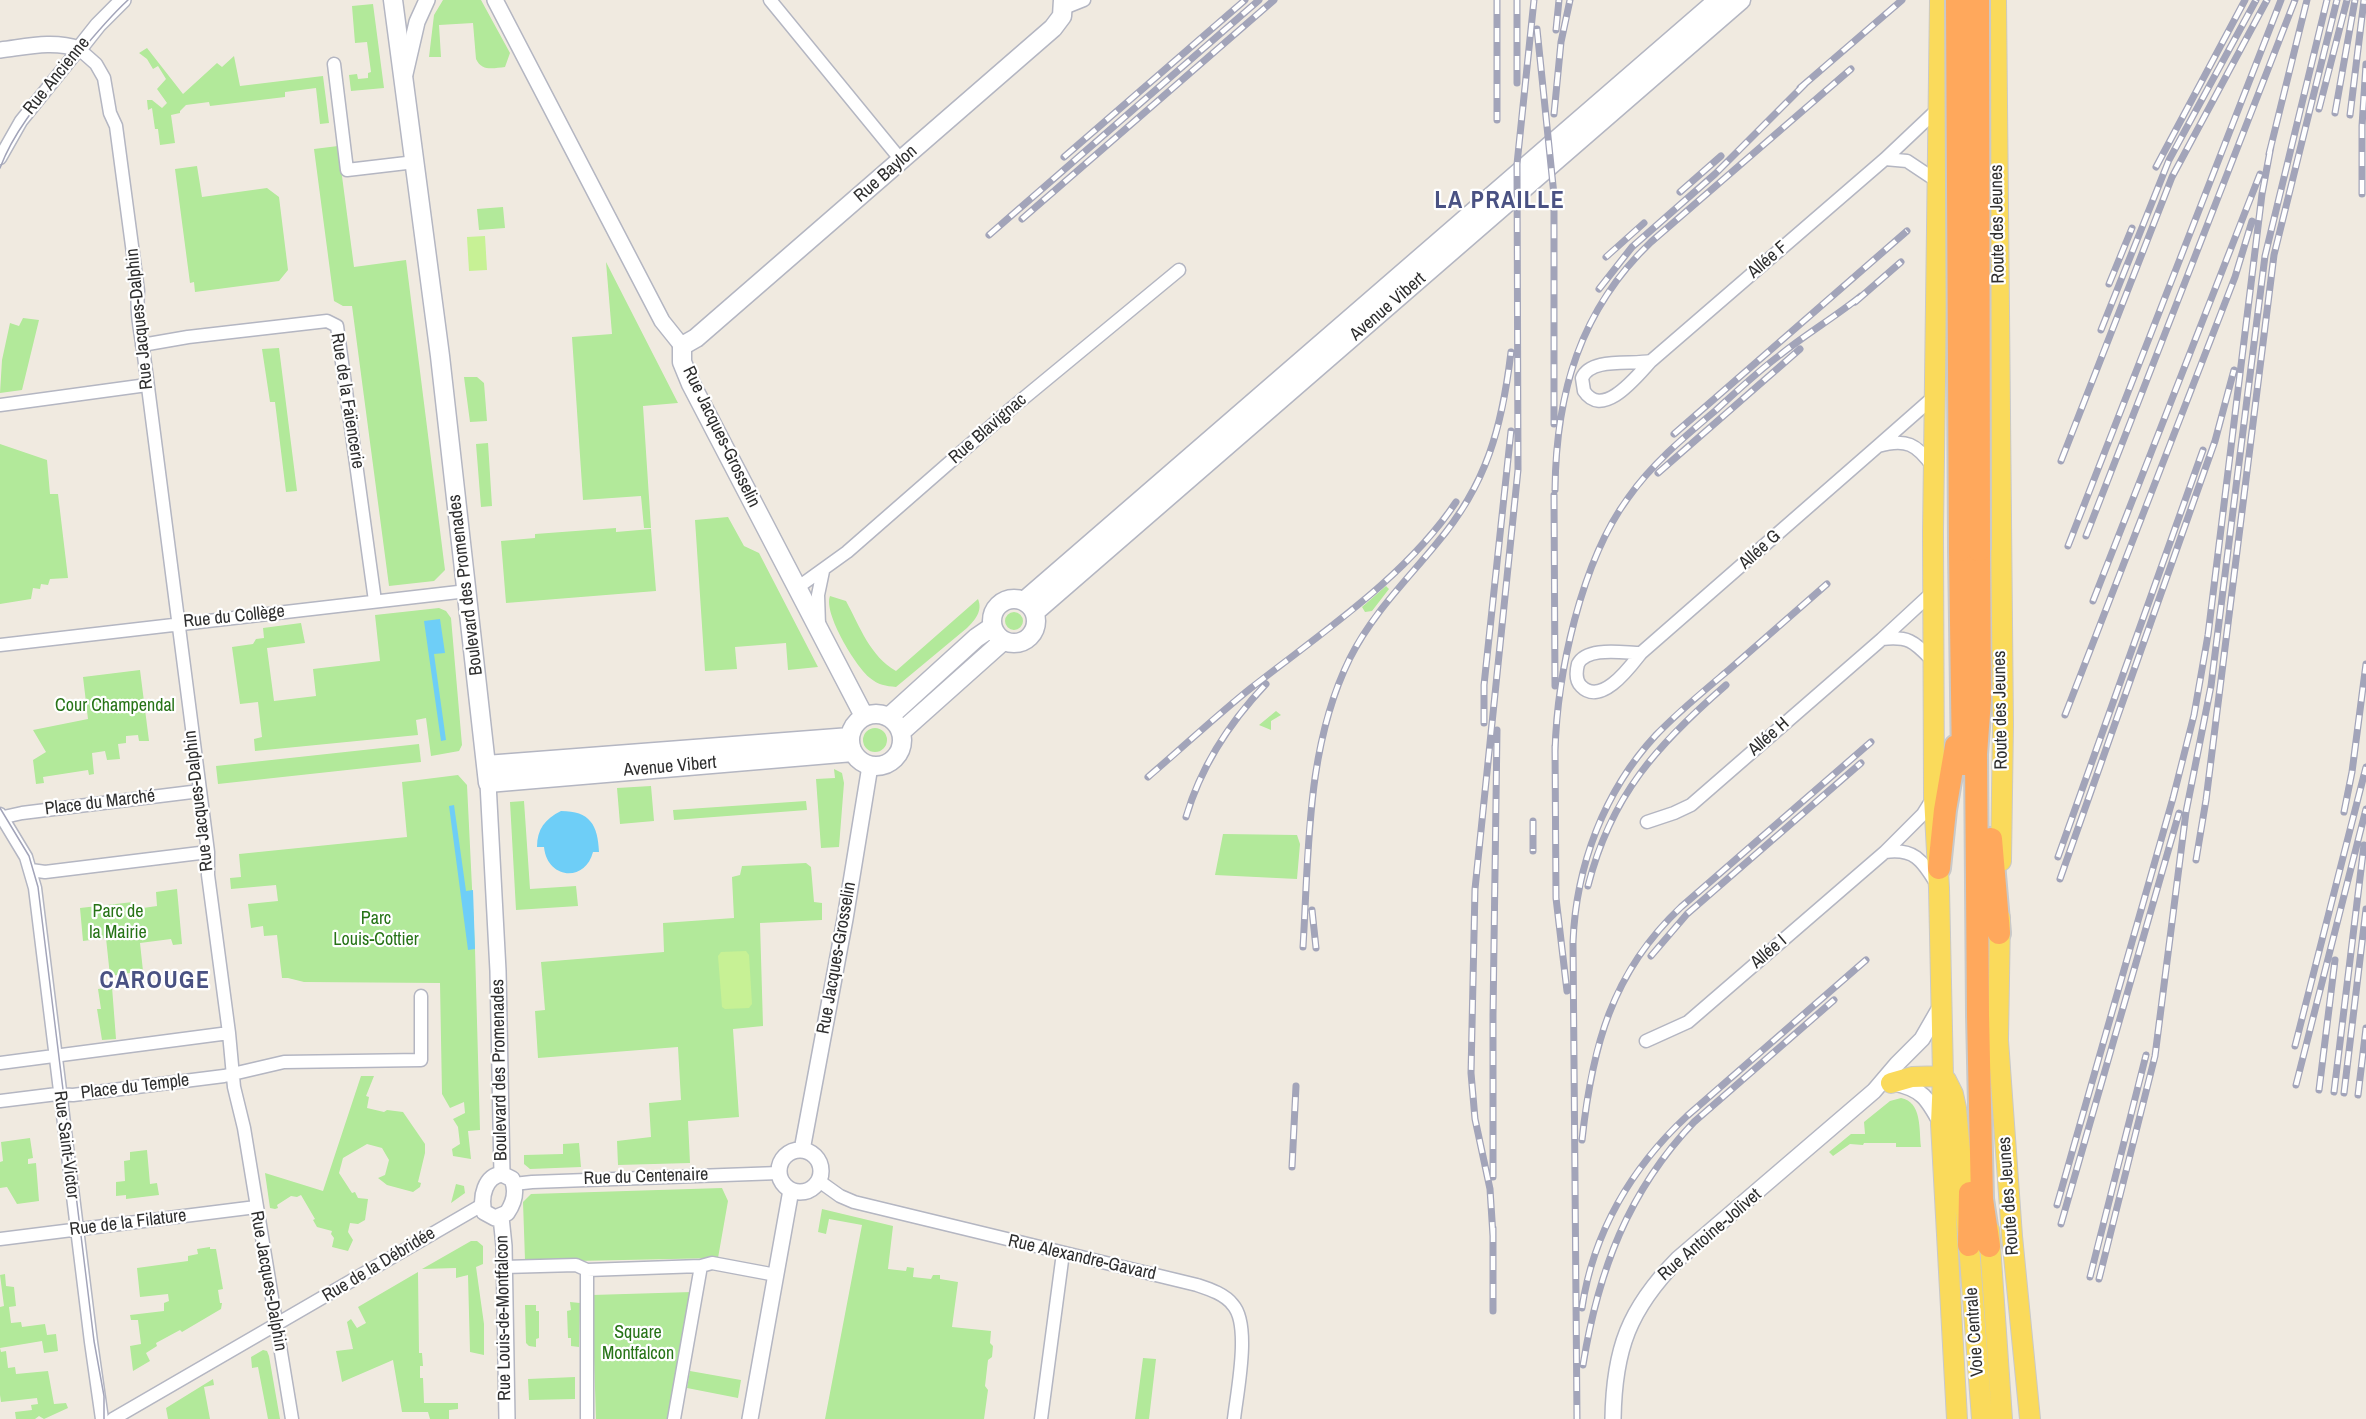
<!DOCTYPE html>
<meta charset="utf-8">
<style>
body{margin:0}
canvas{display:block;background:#f0eae0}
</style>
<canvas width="2366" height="1419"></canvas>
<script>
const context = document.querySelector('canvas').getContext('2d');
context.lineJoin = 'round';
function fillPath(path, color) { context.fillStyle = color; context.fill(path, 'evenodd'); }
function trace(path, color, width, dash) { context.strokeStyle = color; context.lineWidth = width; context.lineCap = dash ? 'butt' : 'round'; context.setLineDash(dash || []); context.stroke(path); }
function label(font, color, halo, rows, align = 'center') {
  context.font = font + ' "Archivo Narrow",sans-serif'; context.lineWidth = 4.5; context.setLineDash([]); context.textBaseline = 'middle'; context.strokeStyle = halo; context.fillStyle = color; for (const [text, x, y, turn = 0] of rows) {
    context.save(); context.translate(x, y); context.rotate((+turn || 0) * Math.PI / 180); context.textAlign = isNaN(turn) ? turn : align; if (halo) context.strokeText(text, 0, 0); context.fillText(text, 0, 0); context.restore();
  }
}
fillPath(new Path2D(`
 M 443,0 L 481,0 L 510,53 L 505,67 C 494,68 482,72 476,59 L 473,23 L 439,25 L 441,57 L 429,57 L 434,15 Z
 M 373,4 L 384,88 L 351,91 L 349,75 L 357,74 L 358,79 L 368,78 L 368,73 L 371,72 L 367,42 L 355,43 L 352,6 Z
 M 147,48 L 183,94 L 217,63 L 222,67 L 234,56 L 240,86 L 323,76 L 329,123 L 320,124 L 316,88 L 285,92 L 285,97 L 210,106 L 209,102 L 186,105 L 180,111 L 180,113 L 171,115 L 175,143 L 160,145 L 158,129 L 155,129 L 152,108 L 148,110 L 147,100 L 152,100 L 162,108 L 167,103 L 157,89 L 166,79 L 158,66 L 153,69 L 147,59 L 139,53 Z
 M 338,146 L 354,267 L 406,260 L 445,570 L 434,581 L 389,586 L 352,306 L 343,306 L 334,301 L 314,149 Z
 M 197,166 L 202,197 L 267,188 L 279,197 L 288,270 L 279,281 L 195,292 L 194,282 L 190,283 L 175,169 Z
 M 503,207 L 505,228 L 479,230 L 477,209 Z
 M 606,262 L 678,403 L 643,406 L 651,528 L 644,528 L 641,496 L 583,500 L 572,337 L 612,334 Z
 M 23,318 L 39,320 L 22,390 L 0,393 L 2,360 L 10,323 L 19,326 Z
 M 279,348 L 297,491 L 286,492 L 275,402 L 270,402 L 262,349 Z
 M 464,377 L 477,377 L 484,383 L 487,421 L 470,422 Z
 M 488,443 L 492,506 L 481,507 L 476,444 Z
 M 0,444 L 47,460 L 50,494 L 58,494 L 68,578 L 50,579 L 48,585 L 41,584 L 40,589 L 33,588 L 31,599 L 0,604 Z
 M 728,517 L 744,546 L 759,553 L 818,667 L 788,670 L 786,643 L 735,647 L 737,669 L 705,671 L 695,520 Z
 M 616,528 L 616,532 L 651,529 L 656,591 L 506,603 L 501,541 L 535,538 L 535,534 Z
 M 1386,586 L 1389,589 L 1372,611 L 1365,612 L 1362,607 Z
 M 830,596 L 846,601 C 860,627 870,656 896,671 L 978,599 C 983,611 975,620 967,628 L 896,687 C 886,686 878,685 870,678 C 856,667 823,613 830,596 Z
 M 439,608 L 446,611 L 451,618 L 462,745 L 459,751 L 431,756 L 426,718 L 416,720 L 418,735 L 255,751 L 254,739 L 262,737 L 258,702 L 240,704 L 232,647 L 253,644 L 256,639 L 264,638 L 263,628 L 301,623 L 305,643 L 267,648 L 274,701 L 316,696 L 313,669 L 380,661 L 375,615 Z
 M1005 621a9 9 0 1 1 18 0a9 9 0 1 1-18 0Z
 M 140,670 L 149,741 L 139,741 L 138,735 L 126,736 L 126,743 L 118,744 L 120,759 L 107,760 L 105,751 L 92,753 L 94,774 L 89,775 L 88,770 L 43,777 L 44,783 L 36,784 L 33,760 L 46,752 L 33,730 L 88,719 L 83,677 Z
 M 1276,711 L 1281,715 L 1271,721 L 1271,730 L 1259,725 Z
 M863 740a12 12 0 1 1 24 0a12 12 0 1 1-24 0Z
 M 419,744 L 421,762 L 218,784 L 216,766 Z
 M 834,769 L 842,773 L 844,783 L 839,847 L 821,848 L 816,779 L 835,778 Z
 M 458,775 L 467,785 L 475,949 L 480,1130 L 468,1131 L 471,1159 L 453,1156 L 452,1149 L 460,1144 L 458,1127 L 453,1119 L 465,1113 L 464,1102 L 450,1108 L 442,1094 L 440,983 L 304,982 L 288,978 L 282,978 L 277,935 L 264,936 L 263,926 L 251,928 L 248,904 L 278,901 L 276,885 L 231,889 L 230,878 L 241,877 L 239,854 L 407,837 L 402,782 Z
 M 651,786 L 654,821 L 620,824 L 617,788 Z
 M 524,801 L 530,889 L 576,886 L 578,906 L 516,910 L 510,802 Z
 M 806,801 L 807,810 L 674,820 L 673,810 Z
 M 1223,834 L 1297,835 L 1300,844 L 1297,879 L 1215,875 Z
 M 806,863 L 811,867 L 814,902 L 822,903 L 822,920 L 760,923 L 763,1026 L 733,1029 L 739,1117 L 688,1121 L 690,1163 L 618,1165 L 617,1141 L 651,1137 L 649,1103 L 681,1100 L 678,1047 L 538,1058 L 535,1011 L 545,1010 L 541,962 L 664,952 L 663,923 L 734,918 L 732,877 L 740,875 L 742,866 Z
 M 177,889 L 182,944 L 173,945 L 171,939 L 140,943 L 143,971 L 110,976 L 106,938 L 83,941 L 80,908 L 133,902 L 136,909 L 157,906 L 156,892 Z
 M 112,987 L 116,1039 L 102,1040 L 97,1009 L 101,1009 L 98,989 Z
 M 361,1076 L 374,1076 L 366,1096 L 369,1097 L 367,1108 L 384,1112 L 387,1110 L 403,1112 L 425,1144 L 425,1153 L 418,1182 L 421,1183 L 420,1187 L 413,1192 L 387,1185 L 378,1178 L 385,1175 L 389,1160 L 382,1148 L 367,1144 L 343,1158 L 339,1173 L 352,1193 L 355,1192 L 358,1198 L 368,1199 L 365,1220 L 358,1224 L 350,1223 L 348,1232 L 353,1240 L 348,1251 L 332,1247 L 334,1238 L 331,1234 L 332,1231 L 317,1227 L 313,1220 L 315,1219 L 301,1195 L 297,1197 L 291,1196 L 277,1205 L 278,1208 L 275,1209 L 270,1208 L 265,1173 L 323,1191 Z
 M 1901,1098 C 1922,1102 1919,1129 1921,1147 L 1896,1147 L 1896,1143 L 1864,1143 L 1863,1145 L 1850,1144 L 1833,1156 L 1829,1152 L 1851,1134 L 1865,1134 L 1864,1122 L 1890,1101 Z
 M 30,1138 L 33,1158 L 28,1159 L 28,1164 L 36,1163 L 39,1201 L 17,1204 L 7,1187 L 0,1188 L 0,1162 L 3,1161 L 1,1142 Z
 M 579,1143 L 581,1167 L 530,1169 L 524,1164 L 524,1155 L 563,1154 L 563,1144 Z
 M 147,1150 L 150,1184 L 157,1183 L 159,1195 L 126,1199 L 126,1195 L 116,1196 L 116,1182 L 125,1181 L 124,1161 L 130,1160 L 130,1152 Z
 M 456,1184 L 464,1186 L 465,1193 L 451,1203 Z
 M 722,1188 L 728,1201 L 718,1258 L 528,1262 L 525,1260 L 523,1202 L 531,1194 Z
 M 822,1209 L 893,1226 L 888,1269 L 906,1271 L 907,1267 L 914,1268 L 913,1277 L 931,1279 L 933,1275 L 940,1275 L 940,1279 L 958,1282 L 952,1327 L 991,1331 L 990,1343 L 993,1346 L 992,1357 L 988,1360 L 985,1386 L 988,1390 L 984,1419 L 825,1419 L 862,1225 L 829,1219 L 826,1234 L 818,1232 Z
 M 471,1241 L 477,1241 L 483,1246 L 483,1264 L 476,1267 L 484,1324 L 484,1355 L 470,1352 L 468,1275 L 456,1278 L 456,1268 L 422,1269 Z
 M 210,1247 L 210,1249 L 216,1249 L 223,1289 L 218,1290 L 220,1303 L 222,1303 L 221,1309 L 182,1332 L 180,1330 L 156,1343 L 157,1346 L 146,1353 L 150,1361 L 133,1371 L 130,1346 L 141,1344 L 138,1320 L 131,1320 L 130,1315 L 164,1311 L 164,1303 L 169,1301 L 168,1294 L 140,1297 L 137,1268 L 188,1261 L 188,1256 L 198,1254 L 197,1249 Z
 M 418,1272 L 419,1353 L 422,1353 L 423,1366 L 420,1366 L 420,1378 L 423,1378 L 424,1403 L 458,1403 L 458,1409 L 449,1410 L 449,1419 L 430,1419 L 428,1412 L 402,1412 L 393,1360 L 342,1382 L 336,1351 L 353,1349 L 347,1322 L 351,1319 L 357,1328 L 366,1323 L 358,1307 Z
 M 5,1274 L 6,1286 L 14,1287 L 16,1306 L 9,1307 L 11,1323 L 21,1322 L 22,1327 L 45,1324 L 47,1335 L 56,1334 L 58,1351 L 44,1353 L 42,1341 L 0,1348 L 1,1352 L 6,1351 L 8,1368 L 15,1367 L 16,1374 L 48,1371 L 54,1404 L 66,1403 L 68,1408 L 44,1419 L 39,1416 L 35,1419 L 16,1419 L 15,1412 L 32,1410 L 31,1405 L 38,1404 L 37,1398 L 1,1402 L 0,1395 L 0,1307 L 4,1306 L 0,1275 Z
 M 692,1292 L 669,1419 L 596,1419 L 592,1295 Z
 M 570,1302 L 580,1303 L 579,1347 L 571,1346 L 571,1338 L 568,1338 L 567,1311 L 571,1310 Z
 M 525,1305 L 536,1305 L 536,1311 L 539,1311 L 539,1338 L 536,1339 L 536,1347 L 529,1346 L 526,1343 Z
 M 263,1350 L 267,1351 L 269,1356 L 280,1419 L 268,1419 L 258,1367 L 252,1368 L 251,1357 Z
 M 1143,1358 L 1156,1359 L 1149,1419 L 1135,1419 Z
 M 690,1371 L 741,1380 L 738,1398 L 687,1388 Z
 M 575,1377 L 575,1399 L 529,1400 L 528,1379 Z
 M 213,1379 L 214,1385 L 204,1387 L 210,1419 L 168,1419 L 166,1408 Z`), '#b2e99a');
fillPath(new Path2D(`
 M 485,236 L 487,270 L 469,271 L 467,237 Z
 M 746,951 L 749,955 L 752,1004 L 749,1008 L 725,1009 L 722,1007 L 718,956 L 721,952 Z`), '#c7f195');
fillPath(new Path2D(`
 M 440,619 L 445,653 L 434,654 L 446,740 L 441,741 L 424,621 Z
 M 454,805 L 466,891 L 473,890 L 475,949 L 468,950 L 449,806 Z
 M 561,811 C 590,811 598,825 599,852 L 593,852 C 585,883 547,879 544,847 L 537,847 C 537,829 545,819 561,811 Z`), '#6ecef7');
const minor = new Path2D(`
 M 770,0 L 901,160
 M 1064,8 L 1084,0
 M 334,64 L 347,170 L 415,162
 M 0,158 L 21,121 L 79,49 L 96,64 L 104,78 L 110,113 L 116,126 L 138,291 C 136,315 141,334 144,356 L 208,852 L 208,875 L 229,1033 L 234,1087 L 244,1128 L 292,1419
 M 1885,159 L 1907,161 L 1937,181
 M 142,345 L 188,337 L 327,321 L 337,326 L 375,601
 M 1651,361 C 1631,365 1591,357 1582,378 L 1584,391 C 1603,420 1637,376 1651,361 L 1885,159 L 1939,108
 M 0,405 L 147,385
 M 1933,467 C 1917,444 1906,438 1878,446 L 1936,395
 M 797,588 L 847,552 L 1013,407 L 1179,270
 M 819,626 L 818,595 L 823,571
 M 0,645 L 467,591
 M 1641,653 C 1624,653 1587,646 1578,664 C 1576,672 1575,680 1581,686 C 1601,707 1630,667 1641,653 L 1878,446
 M 1933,661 C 1914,642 1910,636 1882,639 L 1934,591
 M 1933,798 L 1923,814 L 1885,852 C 1914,848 1922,860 1936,883
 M 0,814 L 26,857 L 35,888 L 91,1342 L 102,1419
 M 0,818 L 22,813 L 200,791
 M 1647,822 L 1674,813 L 1691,805 L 1882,639
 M 31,870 L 45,872 L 208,852
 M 1646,1041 L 1688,1022 L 1885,852
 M 0,1063 L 229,1033
 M 0,1101 L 57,1094 L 73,1095 L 224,1076 L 284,1062 L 421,1060 L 421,996
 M 819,1181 L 840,1196 L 854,1202 L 1197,1285 C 1209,1289 1225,1294 1233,1305 C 1251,1325 1237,1392 1234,1419
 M 514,1184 L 532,1182 L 779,1173
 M 0,1239 L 256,1207
 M 504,1267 L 576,1265 L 587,1270 L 701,1266 L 712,1263 L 776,1275
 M 587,1270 L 587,1419
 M 113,1419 L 482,1205
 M 674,1419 L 701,1266
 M 1041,1419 L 1063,1253`);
const tertiary = new Path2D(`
 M 495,0 L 662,321 L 682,346
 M 0,50 C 26,47 53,40 79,49 L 98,25 L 123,0
 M 405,74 L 417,22 L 427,0
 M 488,783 L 498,971 L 502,1174
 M 1893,1083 C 1922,1088 1928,1099 1941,1123
 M 802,1150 L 845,919 L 870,766
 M779 1171a21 21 0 1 1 42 0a21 21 0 1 1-42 0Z
 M 502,1174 L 512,1179 C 517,1191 514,1203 507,1213 L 495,1218 L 484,1212 C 480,1197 485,1176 502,1174 Z
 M 501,1217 L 504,1246 L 507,1419
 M 750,1419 L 791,1190
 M 1613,1419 C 1614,1349 1629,1309 1678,1259 L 1874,1091 L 1897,1064 L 1922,1039 L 1941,1006`);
const secondary = new Path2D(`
 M 393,0 L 440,356 L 488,783 L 853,752
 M992 621a22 22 0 1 1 44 0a22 22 0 1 1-44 0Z
 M 1024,601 L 1718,0
 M 1035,612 L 1741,0
 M850 740a26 26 0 1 1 52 0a26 26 0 1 1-52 0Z
 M 864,716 L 691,384 L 682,362 L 682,346 L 696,338 L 1053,28 L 1062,16 L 1063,0
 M 889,717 L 976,638 L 992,627
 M 901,732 L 1003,641
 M 486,765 L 850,737`);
const primary = new Path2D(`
 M 1940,0 L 1933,532 L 1934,797 L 1939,888 L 1943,1076 L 1941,1124 L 1957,1419
 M 1996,0 L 2003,724 L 2001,861
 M 2000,918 L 1998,1040 L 2012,1236 L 2030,1419
 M 1946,1080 L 1953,1094 L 1956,1108 L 1969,1245 L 1982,1419
 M 1891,1083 L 1912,1077 L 1943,1076
 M 1989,1230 L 2002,1419`);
const motorway = new Path2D(`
 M 1960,550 L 1963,764
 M 1979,550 L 1980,700 L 1976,754 L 1978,1015 L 1982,1199 L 1989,1246
 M 1991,839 L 1999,933
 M 1939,868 L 1945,810 L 1956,746
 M 1969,1245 L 1970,1193`);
trace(minor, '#b4b6c2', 15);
trace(tertiary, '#b4b6c2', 18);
trace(secondary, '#b4b6c2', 21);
trace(primary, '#c9c9c9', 22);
trace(motorway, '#c9c9c9', 26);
trace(minor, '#fff', 12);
trace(tertiary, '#fff', 15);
trace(secondary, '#fff', 18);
trace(primary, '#fada5b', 20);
trace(motorway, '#ffa85c', 22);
trace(new Path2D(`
 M 0,168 C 14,131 39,102 64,72 C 85,47 104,22 128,0
 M 0,808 L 29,856 L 38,887 L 94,1341 L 104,1396 L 104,1419`), '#a2a4b9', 1.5);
const rail = new Path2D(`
 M 1497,0 L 1497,120
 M 1517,0 L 1517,83
 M 1537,29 L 1554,195 L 1554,424
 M 1556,30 L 1559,0
 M 1800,88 L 1902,0
 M 2319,109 L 2347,0
 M 2335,113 L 2355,0
 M 1554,114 L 1561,42 L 1570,0
 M 2350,115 L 2364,0
 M 2269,154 L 2307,0
 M 1064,157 L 1245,0
 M 2156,167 L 2245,0
 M 1680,192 L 1721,156
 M 2362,194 L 2362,126 L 2366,64
 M 1022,219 L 1274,0
 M 989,235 L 1259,0
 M 1606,257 L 1644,223
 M 2109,284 L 2132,228
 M 1599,289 L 1632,247 L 1715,174 L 1805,84
 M 1855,302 L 1901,262
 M 2101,330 L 2169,160 L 2256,0
 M 1674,434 L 1907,231
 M 2061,461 L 2172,177 L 2267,0
 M 1658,473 L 1800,349
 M 1555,490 C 1556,393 1580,310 1651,242 L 1851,69
 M 1554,495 L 1555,686
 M 2086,536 L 2295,0
 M 2068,546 L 2281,0
 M 2093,601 L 2260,174
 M 2065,715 L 2235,277 L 2252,221
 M 1484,723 L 1484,685 L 1511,431
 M 1555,746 L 1556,898 L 1567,991
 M 1555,752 C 1557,674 1581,562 1628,498 C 1652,464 1683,438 1715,411 C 1736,392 1757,372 1780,355 C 1806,334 1835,317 1861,296
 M 1148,777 C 1182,748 1216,716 1251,688 C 1321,633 1406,577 1456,502
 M 2344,812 L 2352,772 L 2366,664
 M 1186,817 C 1201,766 1230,722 1266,684
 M 1533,821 L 1533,851
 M 2058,857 L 2203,450
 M 2196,860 L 2206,800 L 2274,255 L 2337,0
 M 2060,879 L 2215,441 L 2234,370
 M 1588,886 C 1611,795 1658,744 1726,685
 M 1312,910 L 1316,948
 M 1303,947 C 1309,850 1306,747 1350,658 C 1372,614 1406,581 1437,543 C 1487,484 1502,427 1511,352
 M 1651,956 L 1687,914 L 1861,763
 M 2295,1046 L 2366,767
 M 2296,1085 L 2366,809
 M 2319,1090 L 2335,960
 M 2334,1092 L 2364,845
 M 2344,1093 L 2366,909
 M 2358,1095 L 2366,1028
 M 1582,1140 C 1592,1048 1611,973 1681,907 L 1871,742
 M 1292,1167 L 1296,1086
 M 1493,1177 L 1493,1015 L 1497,730
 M 2057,1205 L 2173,798 L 2194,715 L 2208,635 L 2262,194 L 2271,146
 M 2061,1224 L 2179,813
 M 1493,1228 L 1493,1311
 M 1493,1236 L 1490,1189 L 1475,1119 L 1471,1073 L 1475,889 L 1518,470 L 1517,164 L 1534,0
 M 2090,1277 L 2146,1055
 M 2099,1279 L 2155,1056 L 2186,812 L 2211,686 L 2265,256 L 2327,0
 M 1582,1308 C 1593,1233 1631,1168 1687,1116 L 1866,960
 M 1583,1365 C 1598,1272 1628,1191 1694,1122 L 1834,1000
 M 1577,1419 L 1573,942 C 1576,866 1604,791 1656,735 C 1679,711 1705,690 1731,668 C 1763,640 1795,612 1827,584`);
trace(rail, '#a2a4b9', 7);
trace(rail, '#fff', 4.5, [14]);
const motorwayBridge = new Path2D(`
 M 1957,0 L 1960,550
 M 1978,0 L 1979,550`);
trace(motorwayBridge, '#c9c9c9', 26, []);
trace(motorwayBridge, '#ffa85c', 22);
label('18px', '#2e2e2e', '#fff', [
 ["Rue Ancienne",57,76,-51],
 ["Rue Baylon",886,174,-41],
 ["Route des Jeunes",1998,224,-91],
 ["Allée F",1768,260,-41],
 ["Avenue Vibert",1388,307,-41],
 ["Rue Jacques-Dalphin",140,319,-96],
 ["Rue de la Faïencerie",347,401,81],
 ["Rue Blavignac",988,429,-41],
 ["Rue Jacques-Grosselin",721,437,64],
 ["Allée G",1760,550,-42],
 ["Boulevard des Promenades",466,585,-97],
 ["Rue du Collège",234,617,-6],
 ["Route des Jeunes",2001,710,-91],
 ["Allée H",1769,737,-41],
 ["Avenue Vibert",670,767,-5],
 ["Rue Jacques-Dalphin",199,801,-97],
 ["Place du Marché",100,803,-7],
 ["Allée I",1769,952,-41],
 ["Rue Jacques-Grosselin",837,958,-80],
 ["Boulevard des Promenades",500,1070,-91],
 ["Place du Temple",135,1087,-7],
 ["Rue Saint-Victor",66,1145,83],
 ["Rue du Centenaire",646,1177,-2],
 ["Route des Jeunes",2009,1196,-94],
 ["Rue de la Filature",128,1223,-7],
 ["Rue Antoine-Jolivet",1710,1235,-41],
 ["Rue Alexandre-Gavard",1082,1258,13],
 ["Rue de la Débridée",379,1265,-31],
 ["Rue Jacques-Dalphin",268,1281,80],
 ["Rue Louis-de-Montfalcon",504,1318,-91],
 ["Voie Centrale",1975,1332,-94]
]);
label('18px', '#267316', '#fff', [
 ["Cour Champendal",115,706],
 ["Parc de",118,912],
 ["la Mairie",118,933],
 ["Parc",376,919],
 ["Louis-Cottier",376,940],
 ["Square",638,1333],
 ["Montfalcon",638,1354]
]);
context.letterSpacing = '1.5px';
label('bold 24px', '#4a5283', '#fff', [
 ["LA PRAILLE",1500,202],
 ["CAROUGE",155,982]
]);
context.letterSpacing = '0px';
</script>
